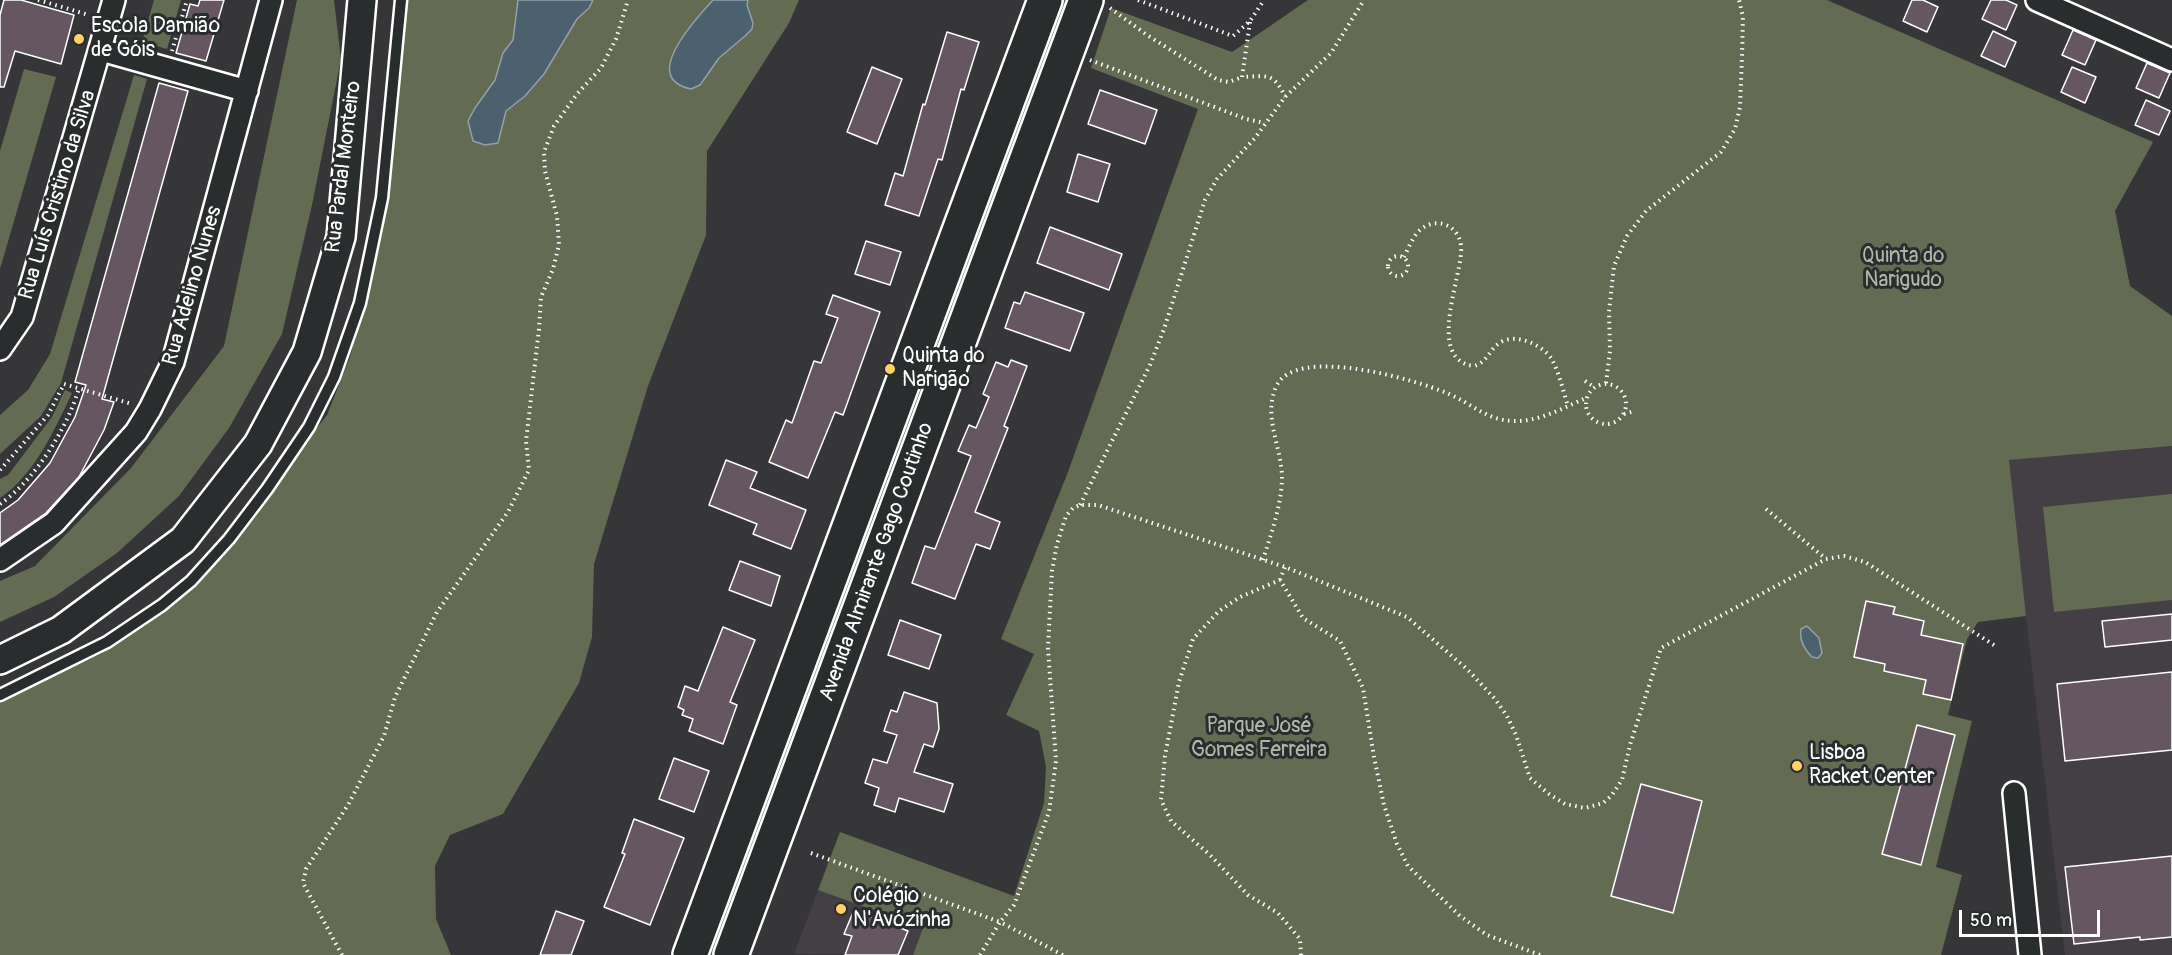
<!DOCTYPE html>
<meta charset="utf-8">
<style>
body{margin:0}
#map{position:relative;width:2172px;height:955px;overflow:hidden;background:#363538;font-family:Pangolin,sans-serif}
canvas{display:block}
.scale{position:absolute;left:1959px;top:910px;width:141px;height:27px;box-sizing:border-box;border:3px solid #fff;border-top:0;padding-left:8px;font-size:18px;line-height:21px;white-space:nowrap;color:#fff;-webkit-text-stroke:4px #2a2d2e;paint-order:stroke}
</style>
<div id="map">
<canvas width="2172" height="955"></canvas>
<div class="scale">50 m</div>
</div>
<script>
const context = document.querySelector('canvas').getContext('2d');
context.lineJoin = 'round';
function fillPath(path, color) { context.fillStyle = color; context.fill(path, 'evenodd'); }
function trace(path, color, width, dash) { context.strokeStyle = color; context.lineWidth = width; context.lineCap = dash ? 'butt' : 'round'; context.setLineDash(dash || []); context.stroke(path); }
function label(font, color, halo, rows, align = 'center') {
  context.font = font + ' Pangolin,sans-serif'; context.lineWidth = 6; context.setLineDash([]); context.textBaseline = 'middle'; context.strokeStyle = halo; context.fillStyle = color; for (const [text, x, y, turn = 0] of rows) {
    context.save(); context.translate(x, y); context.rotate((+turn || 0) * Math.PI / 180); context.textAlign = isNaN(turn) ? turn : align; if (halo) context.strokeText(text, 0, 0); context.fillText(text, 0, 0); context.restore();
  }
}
fillPath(new Path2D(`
 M 2172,446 L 2172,955 L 2065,955 L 2008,460 Z
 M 818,890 L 923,929 L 913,955 L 794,954 Z`), '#443f44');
fillPath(new Path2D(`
 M 154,0 L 181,0 L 167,49 L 142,42 Z
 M 297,0 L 334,0 L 341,59 L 312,205 L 282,334 L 229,428 L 179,496 L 117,553 L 54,597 L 0,622 L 0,581 L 35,566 L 131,468 L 224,346 Z
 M 402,0 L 799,0 L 789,23 L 707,151 L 706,235 L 648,386 L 594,564 L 592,637 L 579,683 L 503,814 L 450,835 L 435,866 L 436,919 L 451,955 L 0,955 L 0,701 L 101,654 L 188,592 L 327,415 L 350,357 L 371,276 Z
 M 1060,0 L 1072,0 L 958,306 L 952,305 L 953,290 Z
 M 1308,0 L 1827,0 L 2153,142 L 2115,211 L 2130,286 L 2172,316 L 2172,446 L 2009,460 L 2026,616 L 1978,622 L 1967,639 L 1948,715 L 1972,721 L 1936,867 L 1962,875 L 1941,955 L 913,955 L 923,928 L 818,890 L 840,832 L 1014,896 L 1044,803 L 1046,767 L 1039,731 L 1006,715 L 1034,654 L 1001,639 L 1068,472 L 1198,109 L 1091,68 L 1111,8 L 1232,52 Z
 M 24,69 L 56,77 L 0,269 L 0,151 Z
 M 134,75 L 147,79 L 61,383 L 41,416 L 0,454 L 0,415 L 28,390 L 50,354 Z
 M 65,390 L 72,393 C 54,431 35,474 0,498 L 0,479 L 8,475 L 52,417 Z
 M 2172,494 L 2172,600 L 2054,612 L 2043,507 Z
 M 868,514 L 872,516 L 871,537 L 716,955 L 704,955 Z`), '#636c52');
const water = new Path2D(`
 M 518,0 L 593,0 L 589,8 L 577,19 L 544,74 L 525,96 L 506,111 L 498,143 L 485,145 L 473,141 L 468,121 L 475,108 L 495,80 L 503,53 L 513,40 Z
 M 713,0 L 748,0 L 747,5 L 753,23 L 752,29 L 745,36 L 719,58 L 700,85 L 691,89 C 682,87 672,83 670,73 C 665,53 700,14 713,0 Z
 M 1807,626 L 1819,638 L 1822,653 L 1818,658 L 1812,657 C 1804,649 1799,640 1801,629 Z`);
fillPath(water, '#4b616e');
trace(water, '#93a0a8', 1.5);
const building = new Path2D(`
 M 4,0 L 21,0 L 74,15 L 61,64 L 15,51 L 4,87 L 0,87 L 0,15 Z
 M 200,0 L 224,0 L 206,61 L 176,53 L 190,4 L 198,6 Z
 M 1912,0 L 1923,0 L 1938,7 L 1927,32 L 1903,21 Z
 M 1991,0 L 2006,0 L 2017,5 L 2006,30 L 1982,19 Z
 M 2073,30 L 2096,40 L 2085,65 L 2062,55 Z
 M 1993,31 L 2016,42 L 2005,67 L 1981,56 Z
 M 947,32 L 979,42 L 964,90 L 961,89 L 942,160 L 938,159 L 919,216 L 885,205 L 895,173 L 903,176 L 923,104 L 925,105 Z
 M 2147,63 L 2170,73 L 2159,98 L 2136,88 Z
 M 872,67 L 902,79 L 877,144 L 847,132 Z
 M 2072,67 L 2096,77 L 2085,103 L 2061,92 Z
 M 159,83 L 188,91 L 102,399 L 114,402 L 104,430 L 79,477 L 46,513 L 0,545 L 0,513 L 18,500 L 50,463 L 75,417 L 86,385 L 75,382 Z
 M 1100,90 L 1157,110 L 1145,144 L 1088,124 Z
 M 2146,100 L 2170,111 L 2159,135 L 2135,125 Z
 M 1078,154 L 1110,164 L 1098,202 L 1067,192 Z
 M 1050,227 L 1122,254 L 1109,290 L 1037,263 Z
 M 866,241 L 901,252 L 890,285 L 855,274 Z
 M 1025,292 L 1084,313 L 1070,351 L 1005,328 L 1014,302 L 1020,304 Z
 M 833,295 L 880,312 L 843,415 L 835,412 L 808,478 L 769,462 L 786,420 L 792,423 L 814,361 L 821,363 L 838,318 L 826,314 Z
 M 1011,360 L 1027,366 L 1004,426 L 1008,428 L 975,512 L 1000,522 L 990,549 L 976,544 L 955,599 L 912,583 L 925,546 L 935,549 L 971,456 L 958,451 L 969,425 L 976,428 L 989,397 L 983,394 L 996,362 L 1008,367 Z
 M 726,460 L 757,472 L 750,488 L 806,510 L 791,549 L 753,534 L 757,524 L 709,505 Z
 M 740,561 L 780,576 L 771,606 L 729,590 Z
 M 1866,601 L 1895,607 L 1893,614 L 1924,621 L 1921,635 L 1963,644 L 1951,700 L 1923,694 L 1926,680 L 1884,671 L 1885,664 L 1854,657 Z
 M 2172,614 L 2172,640 L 2105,647 L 2102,621 Z
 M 900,620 L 941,635 L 929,669 L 888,655 Z
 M 723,627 L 755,640 L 730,702 L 737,705 L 723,744 L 689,731 L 693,719 L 682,715 L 684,710 L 678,707 L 685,686 L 698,691 Z
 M 2172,672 L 2172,750 L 2065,761 L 2057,684 Z
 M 904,692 L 937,703 L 939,729 L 933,747 L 924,744 L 914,772 L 953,784 L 944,812 L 899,798 L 895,812 L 874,805 L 879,788 L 865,783 L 873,759 L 887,763 L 897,735 L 884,731 L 891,710 L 897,712 Z
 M 1917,725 L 1955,735 L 1921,865 L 1882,854 Z
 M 674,758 L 709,771 L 694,812 L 659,799 Z
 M 1641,784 L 1702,801 L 1673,913 L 1611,896 Z
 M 634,819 L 684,838 L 650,925 L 604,907 L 625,854 L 622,853 Z
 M 2172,856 L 2172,937 L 2140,940 L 2140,937 L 2074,944 L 2065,867 Z
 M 854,910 L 908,931 L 898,955 L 845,955 L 852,936 L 844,934 Z
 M 556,911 L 584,921 L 571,955 L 540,955 Z`);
fillPath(building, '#655661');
trace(building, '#fff', 1.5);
const service = new Path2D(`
 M 0,695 L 107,642 L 162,605 L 191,581 L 229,539 L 267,489 L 309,427 L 334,377 L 360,303 L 382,198 L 401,0`);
const minor = new Path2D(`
 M 2037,0 L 2172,60
 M 101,50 L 247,91
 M 0,349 L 22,317 L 114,0
 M 0,560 L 54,523 L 136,432 L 150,409 L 173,362 L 271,0
 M 2014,793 L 2030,955`);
const tertiary = new Path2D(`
 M 0,660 L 61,630 L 183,540 L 258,444 L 307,352 L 341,237 L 362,0`);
const primary = new Path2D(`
 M 690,955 L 1045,0
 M 731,955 L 1086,0`);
trace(service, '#fff', 15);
trace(minor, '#fff', 26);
trace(tertiary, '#fff', 32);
trace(primary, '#fff', 38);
trace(new Path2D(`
 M 38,0 L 89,15
 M 1138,0 L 1233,36 L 1250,21 L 1264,0
 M 1110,8 L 1147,35 L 1218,80 L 1229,82 L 1242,77
 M 1250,22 L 1242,77 C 1266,76 1274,72 1285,97
 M 172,51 L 187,0
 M 1090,60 L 1246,119 L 1265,123
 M1388 266a10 10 0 1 1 20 0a10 10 0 1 1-20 0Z
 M 1404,257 C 1408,249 1413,236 1420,230 C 1436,216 1459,225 1461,246 C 1464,273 1424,360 1474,366 C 1488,362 1489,349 1501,342 C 1516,333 1542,345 1551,358 C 1559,371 1563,391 1568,406
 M 1585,381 L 1594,387
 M 1606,383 L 1610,351 L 1609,312 L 1614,266 L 1627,236 L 1646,211 L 1721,152 L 1735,129 L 1740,107 L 1742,57 L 1743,17 L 1739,0
 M1586 404a20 20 0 1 1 40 0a20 20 0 1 1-40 0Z
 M 1624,414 L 1635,411
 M 0,470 L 48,415 L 64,384 L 132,404
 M 0,504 C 35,480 67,429 79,388
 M 1080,505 L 1150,365 L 1164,329 L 1205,200 L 1217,179 L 1255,138 L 1285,97 L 1331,53 L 1364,0
 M 1766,509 L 1826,559
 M 1263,560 C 1271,533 1282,505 1282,476 C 1281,446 1263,416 1276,387 C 1294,344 1416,380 1447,393 C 1471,403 1486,420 1513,421 C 1539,422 1563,408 1586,398
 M 1280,580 L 1285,567
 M 811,853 L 1000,922 L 1014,905 L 1049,812 L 1056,761 L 1048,648 L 1052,571 L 1057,544 L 1066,516 L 1073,508 L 1080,505 L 1098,505 L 1285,567 L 1407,617 L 1468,670 L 1495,699 L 1507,716 L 1516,735 L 1530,778 L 1549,794 L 1565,804 L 1585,808 L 1603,803 L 1612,795 L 1622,780 L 1630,745 L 1661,648 L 1826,559 L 1844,556 L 1865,562 L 1997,647
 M 342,955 L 303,883 L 306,869 L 348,805 L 384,736 L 395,697 L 437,612 L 508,512 L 529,470 L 526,441 L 539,329 L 541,297 L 553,269 L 559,245 L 557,216 L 545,171 L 544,152 L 554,126 L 577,94 L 601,68 L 616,39 L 628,0
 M 980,955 L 1000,922 L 1063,955
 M 1301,955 L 1300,939 L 1278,913 L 1248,895 L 1210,855 L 1171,821 L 1161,800 L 1165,756 L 1179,682 L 1193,639 L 1219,611 L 1240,597 L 1280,580 L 1303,618 L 1340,641 L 1363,688 L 1374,757 L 1384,805 L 1397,844 L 1408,866 L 1460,916 L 1487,935 L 1540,955`), '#fff', 4, [1.5, 4.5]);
trace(service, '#2a2d2e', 10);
trace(minor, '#2a2d2e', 21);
trace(tertiary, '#2a2d2e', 27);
trace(primary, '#2a2d2e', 33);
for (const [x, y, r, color] of [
 [79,39,6,"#ffd166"],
 [890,369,6,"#ffd166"],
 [1797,766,6,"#ffd166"],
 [841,909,6,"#ffd166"]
]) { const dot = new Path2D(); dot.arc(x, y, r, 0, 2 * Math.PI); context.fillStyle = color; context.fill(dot); trace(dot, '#2a2d2e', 2); }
label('21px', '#fff', '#2a2d2e', [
 ["Escola Damião",91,27],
 ["de Góis",91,51],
 ["Quinta do",902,357],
 ["Narigão",902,381],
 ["Lisboa",1809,754],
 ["Racket Center",1809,778],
 ["Colégio",853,897],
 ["N'Avózinha",853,921]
], 'left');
label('21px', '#fff', '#2a2d2e', [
 ["Rua Pardal Monteiro",344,167,-83],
 ["Rua Luís Cristino da Silva",58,195,-73],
 ["Rua Adelino Nunes",193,286,-74],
 ["Avenida Almirante Gago Coutinho",877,562,-70]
]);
label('21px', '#b1b6a8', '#2a2d2e', [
 ["Quinta do",1903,257],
 ["Narigudo",1903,281],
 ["Parque José",1259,727],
 ["Gomes Ferreira",1259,751]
]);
</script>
